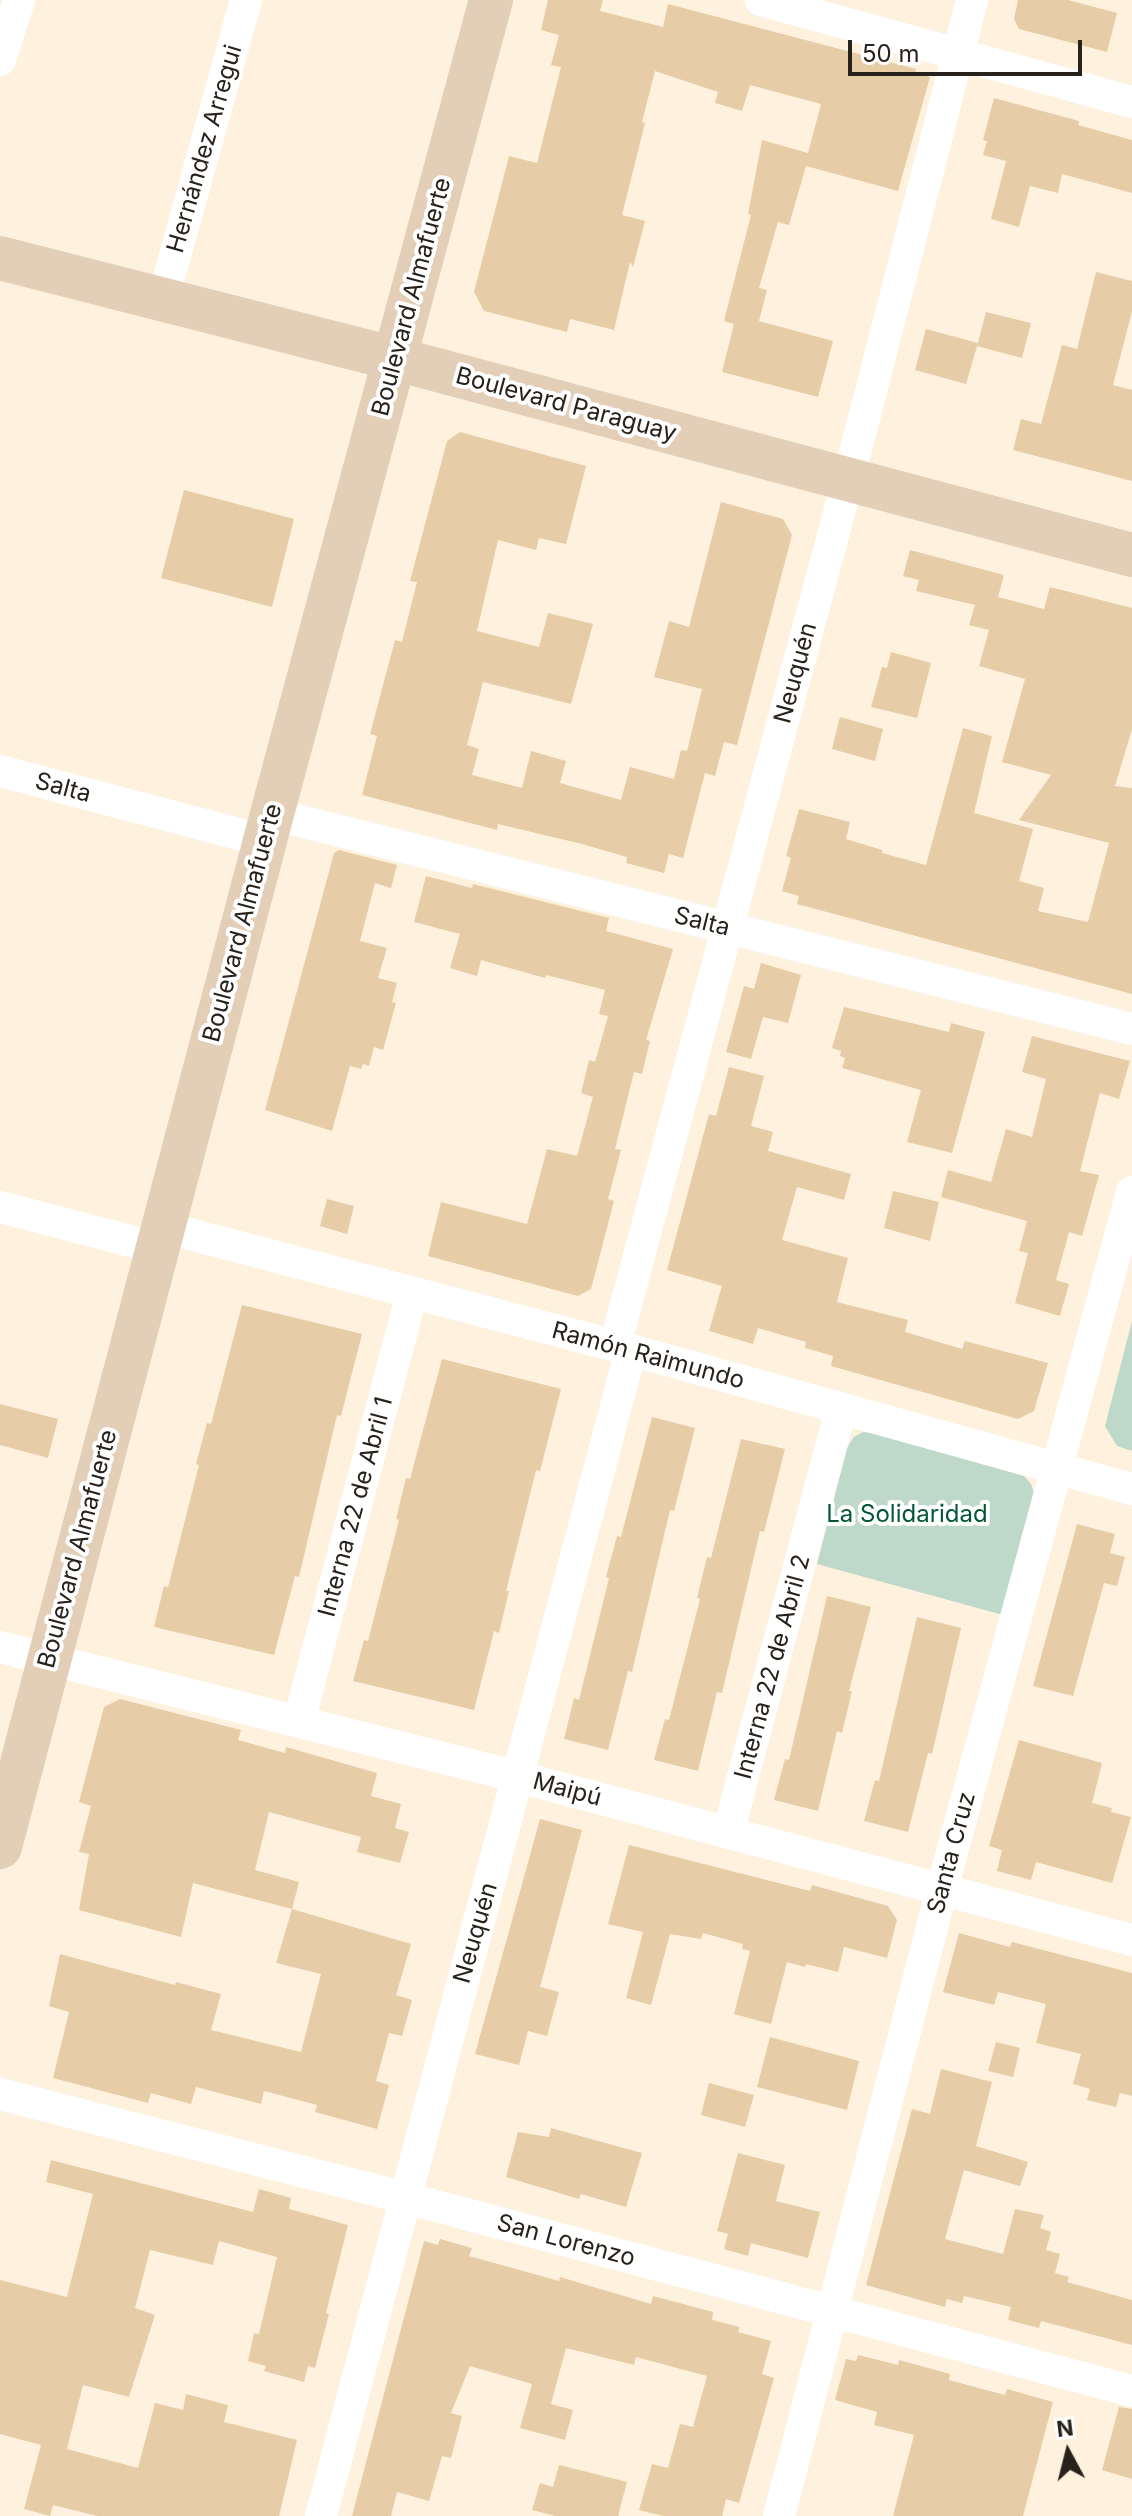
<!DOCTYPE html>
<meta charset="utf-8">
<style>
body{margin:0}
#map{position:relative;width:1132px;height:2516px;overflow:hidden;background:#fef1de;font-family:Inter,sans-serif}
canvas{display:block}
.north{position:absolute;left:1028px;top:2412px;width:80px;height:80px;-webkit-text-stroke:6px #fff;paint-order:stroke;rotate:353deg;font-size:22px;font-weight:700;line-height:32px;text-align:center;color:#27221b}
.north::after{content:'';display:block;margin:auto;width:28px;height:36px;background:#27221b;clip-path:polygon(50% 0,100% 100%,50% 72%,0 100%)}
.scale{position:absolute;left:848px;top:40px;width:234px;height:36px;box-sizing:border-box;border:4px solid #27221b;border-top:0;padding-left:10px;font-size:24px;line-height:28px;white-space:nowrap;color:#27221b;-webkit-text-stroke:6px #fff;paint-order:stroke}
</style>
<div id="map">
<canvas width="1132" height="2516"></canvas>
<div class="north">N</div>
<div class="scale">50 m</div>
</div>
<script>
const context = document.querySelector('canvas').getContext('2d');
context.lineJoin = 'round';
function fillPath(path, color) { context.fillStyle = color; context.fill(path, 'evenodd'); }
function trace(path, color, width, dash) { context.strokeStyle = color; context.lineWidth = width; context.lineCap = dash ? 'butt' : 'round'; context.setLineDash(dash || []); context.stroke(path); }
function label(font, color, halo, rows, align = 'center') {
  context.font = font + ' Inter,sans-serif'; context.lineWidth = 8; context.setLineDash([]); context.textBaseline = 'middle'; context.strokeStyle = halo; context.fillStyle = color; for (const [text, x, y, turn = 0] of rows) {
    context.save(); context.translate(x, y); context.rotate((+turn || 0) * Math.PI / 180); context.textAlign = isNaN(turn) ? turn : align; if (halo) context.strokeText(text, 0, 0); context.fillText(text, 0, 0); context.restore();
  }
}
fillPath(new Path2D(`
 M 1132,1321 L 1132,1451 L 1117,1446 L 1105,1426 Z
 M 863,1432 L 874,1433 L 1024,1476 L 1031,1484 L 1034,1493 L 1003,1615 L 817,1564 L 847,1448 L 854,1437 Z`), '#bed9c9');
fillPath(new Path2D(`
 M 548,0 L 603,0 L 600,11 L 663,27 L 668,4 L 916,69 L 915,73 L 930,77 L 898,191 L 806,166 L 789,225 L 778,222 L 759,288 L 767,290 L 759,321 L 833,341 L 818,397 L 722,372 L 734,324 L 724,321 L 751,215 L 748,214 L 762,140 L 808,153 L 821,104 L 750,85 L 742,111 L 715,103 L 718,92 L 655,71 L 642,122 L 645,123 L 622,215 L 645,221 L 633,267 L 630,262 L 614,330 L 570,319 L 567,332 L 484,311 L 474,292 L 509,156 L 537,163 L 561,67 L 551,65 L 559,35 L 541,30 Z
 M 1018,0 L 1068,0 L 1117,13 L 1107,52 L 1019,29 L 1014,19 Z
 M 994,98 L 1079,121 L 1078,125 L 1132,140 L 1132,193 L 1062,174 L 1058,193 L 1030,186 L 1019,227 L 991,219 L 1006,161 L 983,155 L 987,141 L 983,140 Z
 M 1096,272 L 1132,281 L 1132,311 L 1113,385 L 1132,390 L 1132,481 L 1013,450 L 1021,419 L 1041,424 L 1062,345 L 1077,349 Z
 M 986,312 L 1031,323 L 1022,358 L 977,346 Z
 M 926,329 L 978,343 L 966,384 L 915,370 Z
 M 460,432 L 586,466 L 566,544 L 539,538 L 536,550 L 498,540 L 477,631 L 539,647 L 548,613 L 593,624 L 571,704 L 483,682 L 467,745 L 479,749 L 472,775 L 522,788 L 531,751 L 566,761 L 560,783 L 621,800 L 630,767 L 674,779 L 681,750 L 687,751 L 702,689 L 654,677 L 669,621 L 689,627 L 721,502 L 783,519 L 792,535 L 737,745 L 724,742 L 715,776 L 705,773 L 683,858 L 669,854 L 664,873 L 626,863 L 627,857 L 582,844 L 498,824 L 497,830 L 362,795 L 377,736 L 370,734 L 395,640 L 402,642 L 417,582 L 410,581 L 447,441 Z
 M 184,490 L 294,519 L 272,607 L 161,578 Z
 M 910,550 L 1004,575 L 998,597 L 1044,609 L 1050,587 L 1132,608 L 1132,729 L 1115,786 L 1132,788 L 1132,994 L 797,904 L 799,896 L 782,891 L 791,858 L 786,856 L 799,809 L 850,822 L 846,839 L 882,850 L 882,853 L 926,865 L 963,728 L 992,736 L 974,813 L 1033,829 L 1019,881 L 1044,888 L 1038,911 L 1088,922 L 1109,843 L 1019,820 L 1051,775 L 1002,762 L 1025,679 L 979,666 L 989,630 L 969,625 L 975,605 L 916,591 L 919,580 L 903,576 Z
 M 891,652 L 931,663 L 917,718 L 871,707 L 882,667 L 887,668 Z
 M 840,717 L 883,729 L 875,761 L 832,749 Z
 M 339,850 L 397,865 L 391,888 L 375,883 L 360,941 L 387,948 L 378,978 L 397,983 L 392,1002 L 396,1003 L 383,1050 L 374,1047 L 369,1066 L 363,1064 L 361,1069 L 350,1066 L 332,1131 L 265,1110 L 334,853 Z
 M 426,876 L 472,888 L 473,884 L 609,918 L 606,931 L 673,949 L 646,1040 L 650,1041 L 642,1074 L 634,1072 L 615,1149 L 621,1150 L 608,1199 L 614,1201 L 591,1289 L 578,1296 L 428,1256 L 441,1202 L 527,1224 L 547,1149 L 577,1156 L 593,1097 L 581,1093 L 589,1060 L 595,1062 L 608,1016 L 599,1014 L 605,990 L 546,975 L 545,978 L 481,960 L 477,976 L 450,968 L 460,934 L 414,922 Z
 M 761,963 L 801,975 L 788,1023 L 763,1017 L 751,1059 L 726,1052 L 744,986 L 754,989 Z
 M 844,1007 L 949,1032 L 951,1023 L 985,1032 L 952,1153 L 907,1142 L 921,1090 L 842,1068 L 845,1058 L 840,1056 L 841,1051 L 832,1048 Z
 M 1032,1036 L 1130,1061 L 1119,1099 L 1100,1093 L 1080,1171 L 1099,1175 L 1082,1236 L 1069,1232 L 1056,1280 L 1069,1284 L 1060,1316 L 1015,1303 L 1028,1253 L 1019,1251 L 1027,1221 L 941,1197 L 948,1170 L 991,1182 L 1006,1129 L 1032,1137 L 1046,1079 L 1022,1072 Z
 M 729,1067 L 764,1076 L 751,1126 L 773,1132 L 768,1151 L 851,1174 L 844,1200 L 797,1187 L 782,1240 L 848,1258 L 837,1302 L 908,1320 L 905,1332 L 962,1349 L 965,1341 L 1048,1363 L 1034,1411 L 1018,1419 L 831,1366 L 833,1356 L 805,1348 L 806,1342 L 758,1328 L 753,1344 L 709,1331 L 722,1286 L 667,1270 L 709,1114 L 716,1116 Z
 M 893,1191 L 939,1202 L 930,1241 L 884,1228 Z
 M 327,1199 L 354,1206 L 347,1234 L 320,1226 Z
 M 242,1305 L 362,1334 L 341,1416 L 337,1415 L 299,1577 L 295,1576 L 274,1655 L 154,1627 L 164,1586 L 168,1587 L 199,1465 L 196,1464 L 207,1423 L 211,1424 Z
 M 442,1359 L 561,1389 L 540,1471 L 536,1470 L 506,1591 L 509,1591 L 499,1633 L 494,1631 L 474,1710 L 353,1681 L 364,1640 L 368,1641 L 399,1520 L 396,1519 L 406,1478 L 410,1479 Z
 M 0,1404 L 58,1419 L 48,1458 L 0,1445 Z
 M 652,1417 L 695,1428 L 674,1511 L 670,1510 L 632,1672 L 628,1671 L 608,1750 L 564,1739 L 574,1698 L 579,1700 L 609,1578 L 606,1577 L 617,1536 L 621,1537 Z
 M 741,1439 L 785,1449 L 764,1532 L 760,1531 L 722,1693 L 717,1692 L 698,1771 L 654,1760 L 665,1719 L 669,1720 L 700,1599 L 697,1598 L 707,1557 L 711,1558 Z
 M 1077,1524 L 1115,1534 L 1110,1553 L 1125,1557 L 1117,1586 L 1104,1583 L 1073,1696 L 1033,1686 Z
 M 827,1596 L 871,1607 L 849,1691 L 852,1691 L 842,1733 L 837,1731 L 818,1811 L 774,1800 L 785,1759 L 789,1760 Z
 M 917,1617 L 961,1628 L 932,1754 L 928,1753 L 908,1832 L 864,1821 L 875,1780 L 879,1781 Z
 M 120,1699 L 241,1730 L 238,1740 L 285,1753 L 286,1747 L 377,1773 L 371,1796 L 401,1804 L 395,1828 L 409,1832 L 400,1863 L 357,1852 L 361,1837 L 269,1812 L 255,1870 L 299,1882 L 292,1909 L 193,1883 L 181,1937 L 79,1910 L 89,1854 L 79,1852 L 91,1806 L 79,1802 L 104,1707 Z
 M 1019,1740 L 1102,1763 L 1092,1803 L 1112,1808 L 1111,1812 L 1131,1817 L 1112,1883 L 1036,1862 L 1031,1880 L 997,1871 L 1002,1850 L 989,1846 Z
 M 540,1819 L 582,1830 L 540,1987 L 559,1992 L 547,2036 L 528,2031 L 519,2065 L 475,2054 Z
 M 629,1845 L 810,1891 L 812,1885 L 888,1906 L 897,1920 L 887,1958 L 844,1947 L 838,1972 L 806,1964 L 805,1967 L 787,1962 L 771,2024 L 734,2014 L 750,1951 L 742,1949 L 743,1944 L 703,1933 L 701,1939 L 670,1934 L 651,2005 L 626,1998 L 643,1932 L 608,1924 Z
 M 292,1909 L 411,1944 L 396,1995 L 412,2000 L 402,2036 L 389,2033 L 376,2081 L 389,2085 L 377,2129 L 315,2112 L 317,2105 L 264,2091 L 261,2104 L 196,2087 L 191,2104 L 151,2093 L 148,2103 L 53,2078 L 69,2012 L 49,2006 L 60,1954 L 175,1985 L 176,1982 L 221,1994 L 211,2030 L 301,2052 L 321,1974 L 276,1963 Z
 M 959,1933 L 1010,1947 L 1012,1942 L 1132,1973 L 1132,2096 L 1120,2093 L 1116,2107 L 1087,2100 L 1090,2089 L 1073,2084 L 1081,2054 L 1036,2043 L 1046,2004 L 998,1992 L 994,2005 L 943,1992 Z
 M 770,2037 L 859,2061 L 847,2110 L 757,2087 Z
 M 996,2042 L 1020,2048 L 1013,2077 L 988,2071 Z
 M 941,2069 L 992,2082 L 976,2146 L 1028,2162 L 1020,2186 L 964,2170 L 945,2239 L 1003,2254 L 1015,2209 L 1044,2215 L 1040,2228 L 1051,2232 L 1046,2250 L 1060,2254 L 1055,2273 L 1069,2277 L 1067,2282 L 1132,2300 L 1132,2345 L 1041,2321 L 1039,2328 L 1008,2320 L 1011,2307 L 964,2296 L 962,2303 L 947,2299 L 945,2307 L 866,2285 L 912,2109 L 930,2114 Z
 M 709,2083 L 754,2095 L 745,2127 L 701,2115 Z
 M 551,2128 L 642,2153 L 626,2207 L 581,2194 L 579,2199 L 506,2177 L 518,2132 L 549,2137 Z
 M 738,2153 L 785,2165 L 776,2201 L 820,2212 L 808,2258 L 751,2243 L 748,2256 L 724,2249 L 728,2234 L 717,2231 Z
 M 51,2160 L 253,2212 L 259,2189 L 291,2198 L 289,2209 L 348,2225 L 326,2313 L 329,2314 L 315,2368 L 308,2366 L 304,2382 L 264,2371 L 266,2366 L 248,2361 L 254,2333 L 259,2334 L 277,2257 L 219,2241 L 213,2265 L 150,2250 L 135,2308 L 155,2315 L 129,2397 L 83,2385 L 67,2449 L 138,2468 L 155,2403 L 183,2410 L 186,2394 L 228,2405 L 224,2422 L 297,2440 L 279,2516 L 97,2516 L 53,2505 L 50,2516 L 24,2509 L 41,2445 L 0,2434 L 0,2280 L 67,2297 L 93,2194 L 46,2182 Z
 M 440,2239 L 472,2248 L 469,2256 L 559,2281 L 560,2277 L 651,2304 L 653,2296 L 713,2312 L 712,2320 L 740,2327 L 738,2332 L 771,2341 L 762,2374 L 774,2378 L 739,2503 L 726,2499 L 722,2516 L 663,2516 L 639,2510 L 652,2464 L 668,2468 L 680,2424 L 693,2427 L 707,2376 L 636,2357 L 634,2365 L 566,2348 L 551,2404 L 573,2410 L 565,2440 L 520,2428 L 532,2384 L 470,2366 L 451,2413 L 462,2416 L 451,2458 L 442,2456 L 429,2501 L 397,2492 L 391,2516 L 352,2516 L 424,2241 L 438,2245 Z
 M 858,2355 L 898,2365 L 899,2360 L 950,2374 L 949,2380 L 1005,2395 L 1007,2389 L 1053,2402 L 1023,2516 L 893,2516 L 914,2435 L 874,2425 L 877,2412 L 835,2400 L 846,2359 L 856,2361 Z
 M 1119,2407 L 1132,2409 L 1132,2479 L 1102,2470 Z
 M 559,2465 L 627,2482 L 618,2516 L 555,2516 L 532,2510 L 540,2483 L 553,2487 Z`), '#e6cda7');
trace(new Path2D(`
 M 761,0 L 1132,102
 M 0,60 L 19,0
 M 163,299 L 246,0
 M 0,771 L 265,841
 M 272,814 L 1132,1029
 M 0,1207 L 157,1248
 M 163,1227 L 631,1350 L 1132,1489
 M 615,1345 L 848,480 L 972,0
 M 0,1647 L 519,1777 L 1132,1940
 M 299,1721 L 412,1293
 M 728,1833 L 841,1409
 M 0,2094 L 402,2197 L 1132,2391
 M 321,2516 C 421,2126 529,1739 631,1350
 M 779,2516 L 942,1889 L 1132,1192`), '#fff', 32);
trace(new Path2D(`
 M 0,258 L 396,359 L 1132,555
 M 0,1847 L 272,814 L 491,0`), '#e3ceb8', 44);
label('24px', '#27221b', '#fff', [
 ["Hernández Arregui",205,149,-74],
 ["Boulevard Almafuerte",412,297,-75],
 ["Boulevard Paraguay",566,405,15],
 ["Neuquén",796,673,-75],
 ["Salta",63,788,15],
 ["Salta",702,922,14],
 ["Boulevard Almafuerte",243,923,-75],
 ["Ramón Raimundo",648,1356,15],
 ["Interna 22 de Abril 1",356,1507,-75],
 ["Boulevard Almafuerte",78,1549,-75],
 ["Interna 22 de Abril 2",773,1667,-75],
 ["Maipú",567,1790,15],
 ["Santa Cruz",952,1853,-75],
 ["Neuquén",476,1933,-74],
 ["San Lorenzo",566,2241,15]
]);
label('24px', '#055738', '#fff', [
 ["La Solidaridad",907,1515]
]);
</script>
